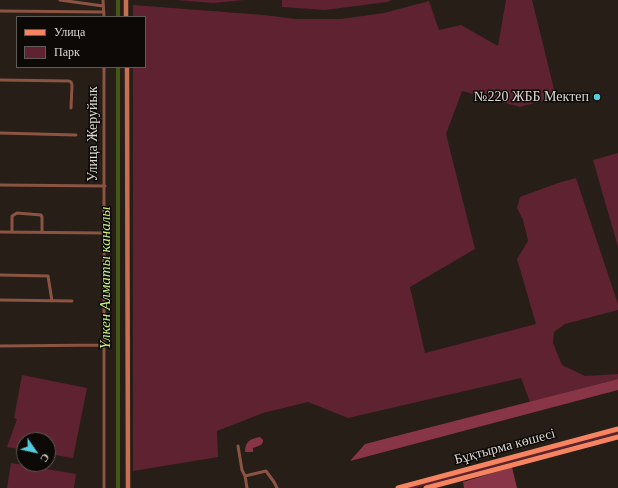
<!DOCTYPE html>
<meta charset="utf-8">
<style>
body{margin:0}
#map{position:relative;width:618px;height:488px;overflow:hidden;background:#261e17;font-family:Georgia,serif}
canvas{display:block}
.legend{position:absolute;left:16px;top:16px;width:130px;height:52px;box-sizing:border-box;background:#0c0906;border:1px solid #5f5b58;margin:0;padding:5px 7px;list-style:none;font-size:12px;color:#dcd7d2}
.legend li{display:flex;align-items:center;gap:8px;height:20px}
.legend b{width:20px;border:1px solid #5f5b58}
.north{position:absolute;left:16px;top:432px;width:40px;height:40px;box-sizing:border-box;background:#0c0906;border:1px solid #5f5b58;border-radius:50%;rotate:124deg;font-size:11px;font-weight:700;line-height:16px;text-align:center;color:#dcd7d2}
.north::after{content:'';display:block;margin:auto;width:14px;height:18px;background:#54cade;clip-path:polygon(50% 0,100% 100%,50% 72%,0 100%)}
</style>
<div id="map">
<canvas width="618" height="488"></canvas>
<ul class="legend">
<li><b style="height:5px;background:#f68460"></b>Улица</li>
<li><b style="height:11px;background:#5f2230"></b>Парк</li>
</ul>
<div class="north">С</div>
</div>
<script>
const context = document.querySelector('canvas').getContext('2d');
context.lineJoin = 'round';
function fillPath(path, color) { context.fillStyle = color; context.fill(path, 'evenodd'); }
function trace(path, color, width, dash) { context.strokeStyle = color; context.lineWidth = width; context.lineCap = dash ? 'butt' : 'round'; context.setLineDash(dash || []); context.stroke(path); }
function label(font, color, halo, rows, align = 'center') {
  context.font = font + ' Georgia,serif'; context.lineWidth = 3; context.setLineDash([]); context.textBaseline = 'middle'; context.strokeStyle = halo; context.fillStyle = color; for (const [text, x, y, turn = 0] of rows) {
    context.save(); context.translate(x, y); context.rotate((+turn || 0) * Math.PI / 180); context.textAlign = isNaN(turn) ? turn : align; if (halo) context.strokeText(text, 0, 0); context.fillText(text, 0, 0); context.restore();
  }
}
fillPath(new Path2D(`
 M 177,0 L 245,0 L 213,3 Z
 M 282,0 L 392,0 L 387,2 L 325,10 L 282,7 Z
 M 506,0 L 532,0 L 556,97 L 520,107 L 462,91 L 446,134 L 475,249 L 410,287 L 425,353 L 536,324 L 517,259 L 528,241 L 523,220 L 517,208 L 520,197 L 558,183 L 576,178 L 618,304 L 618,310 L 565,324 L 554,332 L 553,343 L 562,365 L 585,376 L 618,374 L 618,379 L 530,402 L 521,378 L 348,418 L 308,402 L 263,413 L 217,431 L 218,457 L 133,471 L 133,67 L 145,67 L 145,17 L 133,17 L 133,5 L 264,15 L 296,19 L 341,19 L 384,13 L 429,1 L 439,30 L 461,25 L 498,46 Z
 M 618,153 L 618,247 L 593,160 Z
 M 22,375 L 87,388 L 73,458 L 48,454 L 48,440 L 24,440 L 24,450 L 7,447 L 17,419 L 14,418 Z
 M 618,431 L 618,434 L 415,488 L 405,488 Z
 M 11,463 L 76,474 L 74,488 L 7,488 Z`), '#5f2230');
fillPath(new Path2D(`
 M 618,379 L 618,390 L 350,461 L 365,444 Z
 M 260,437 L 263,440 L 263,442 L 261,445 L 253,448 L 253,452 L 245,452 C 245,441 250,439 260,437 Z
 M 512,467 L 517,488 L 464,488 L 463,482 Z`), '#883547');
trace(new Path2D(`
 M 118,0 L 118,17
 M 118,67 L 118,488`), '#435615', 4);
trace(new Path2D(`
 M 60,0 L 103,6
 M 103,0 L 104,17
 M 0,11 L 104,12
 M 104,67 L 104,488
 M 0,80 L 69,81 L 71,82 L 72,85 L 71,108
 M 0,133 L 76,135
 M 0,185 L 105,186
 M 0,232 L 105,233
 M 12,232 L 12,216 L 17,213 L 41,215 L 42,217 L 42,232
 M 0,275 L 48,276 L 52,301
 M 0,300 L 72,301
 M 0,346 L 104,345
 M 238,446 L 242,470 L 245,476 L 266,471 L 274,482 L 277,488
 M 245,476 L 247,488`), '#8a5342', 3);
trace(new Path2D(`
 M 126,0 L 126,17
 M 127,67 L 128,488`), '#c76f53', 4.5);
trace(new Path2D(`
 M 398,488 L 618,429
 M 426,488 L 618,437`), '#f68460', 5);
for (const [x, y, r, color] of [
 [597,97,4,"#54cade"]
]) { const dot = new Path2D(); dot.arc(x, y, r, 0, 2 * Math.PI); context.fillStyle = color; context.fill(dot); trace(dot, '#0c0906', 1.5); }
label('14px', '#dcd7d2', '#0c0906', [
 ["№220 ЖББ Мектеп",589,97]
], 'right');
label('14px', '#dcd7d2', '#0c0906', [
 ["Улица Жеруйык",93,134,-90],
 ["Бұқтырма көшесі",505,447,-15]
]);
label('italic 15px', '#c9ee7e', '#0c0906', [
 ["Үлкен Алматы каналы",106,278,-90]
]);
</script>
